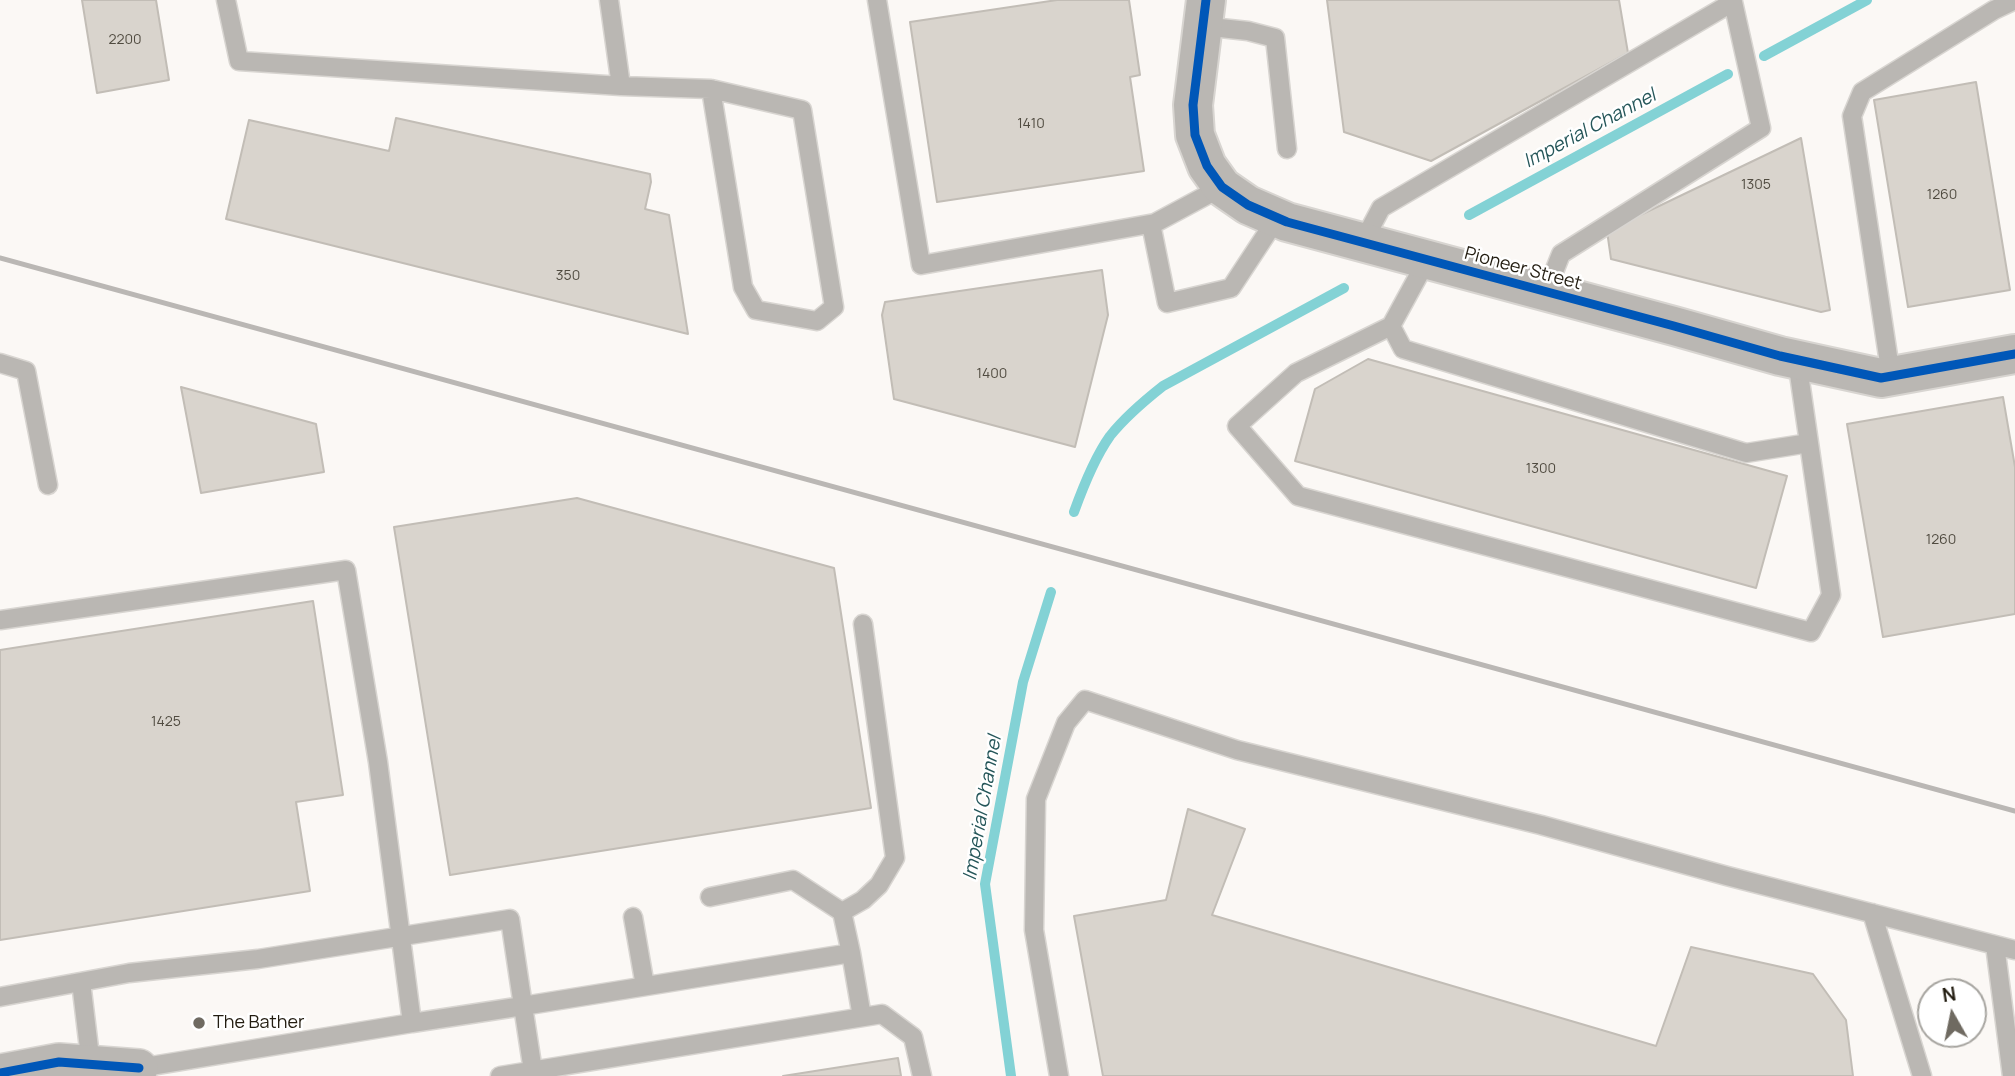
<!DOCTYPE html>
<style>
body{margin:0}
#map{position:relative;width:2015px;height:1076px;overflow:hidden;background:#fbf8f5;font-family:Manrope,sans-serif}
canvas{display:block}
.north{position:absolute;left:1917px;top:978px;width:70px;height:70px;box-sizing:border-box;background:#fff;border:2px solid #a7a5a0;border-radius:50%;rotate:351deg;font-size:19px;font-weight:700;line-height:28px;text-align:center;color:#231d11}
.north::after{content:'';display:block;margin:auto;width:24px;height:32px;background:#6f6a61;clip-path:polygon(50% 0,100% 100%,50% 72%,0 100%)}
</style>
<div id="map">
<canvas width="2015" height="1076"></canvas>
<div class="north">N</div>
</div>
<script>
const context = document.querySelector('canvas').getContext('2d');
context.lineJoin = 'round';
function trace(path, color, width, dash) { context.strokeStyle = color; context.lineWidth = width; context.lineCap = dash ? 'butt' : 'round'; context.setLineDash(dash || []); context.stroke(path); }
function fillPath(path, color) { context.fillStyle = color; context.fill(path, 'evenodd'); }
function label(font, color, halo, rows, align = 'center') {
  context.font = font + ' Manrope,sans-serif'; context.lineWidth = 5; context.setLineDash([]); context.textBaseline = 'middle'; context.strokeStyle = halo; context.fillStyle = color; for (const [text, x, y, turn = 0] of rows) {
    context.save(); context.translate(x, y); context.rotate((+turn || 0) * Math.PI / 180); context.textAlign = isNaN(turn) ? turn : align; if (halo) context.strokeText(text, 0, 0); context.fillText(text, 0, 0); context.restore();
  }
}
trace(new Path2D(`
 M 1764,56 L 1867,0
 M 1469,215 L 1728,74
 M 1074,512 C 1083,487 1095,457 1110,436 C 1125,417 1144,401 1163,386 L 1344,288
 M 1011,1076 L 985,884 L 1023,682 L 1051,592`), '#83d2d5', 10);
const building = new Path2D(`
 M 82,0 L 156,0 L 169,80 L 97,93 Z
 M 1057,0 L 1129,0 L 1140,75 L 1130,77 L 1144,171 L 937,202 L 910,22 Z
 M 1327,0 L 1619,0 L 1628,53 L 1431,161 L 1344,132 Z
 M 1976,82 L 2010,290 L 1908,307 L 1874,100 Z
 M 396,118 L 650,174 L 651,182 L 645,209 L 669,215 L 688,334 L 226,219 L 249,120 L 389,151 Z
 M 1801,138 L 1830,310 L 1821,312 L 1611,259 L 1607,231 Z
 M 1102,270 L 1108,315 L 1075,447 L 894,399 L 882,315 L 885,302 Z
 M 1368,359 L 1787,476 L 1756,588 L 1295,461 L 1315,389 Z
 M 181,387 L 316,424 L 324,472 L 201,493 Z
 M 2003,397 L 2015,467 L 2015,614 L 1883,637 L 1847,424 Z
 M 577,498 L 834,568 L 871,808 L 450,875 L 394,527 Z
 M 313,601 L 343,795 L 296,802 L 310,891 L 0,940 L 0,650 Z
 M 1188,809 L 1245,829 L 1212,915 L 1656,1046 L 1691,947 L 1813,974 L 1846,1020 L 1853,1076 L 1103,1076 L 1074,916 L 1166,900 Z
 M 898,1058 L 901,1076 L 783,1076 Z`);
fillPath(building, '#d9d4cd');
trace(building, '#c2bdb6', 2);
const service = new Path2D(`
 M 226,0 L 239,61 L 621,86 L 711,89 L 743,287 L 756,310 L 817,321 L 834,307 L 802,110 L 711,89
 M 609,0 L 621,86
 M 877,0 L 921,265 L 1155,223 L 1222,187
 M 1202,26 L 1248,31 L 1275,38 L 1287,149
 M 1151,224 L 1167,303 L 1231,288 L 1277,218
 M 1363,242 L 1381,208 L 1733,2 L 1761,128 L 1561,254 L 1546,292
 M 1427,260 L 1391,326 L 1296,373 L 1237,426 L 1298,496 L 1811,632 L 1831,595 L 1797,360
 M 1391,326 L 1403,349 L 1746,453 L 1809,443
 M 0,363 L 26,371 L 48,485
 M 1891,376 L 1852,116 L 1862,92 L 1994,10 L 2015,0
 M 0,620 L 346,570 L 378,762 L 412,1023 L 139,1068
 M 710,897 L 793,880 L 842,912
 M 1872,913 L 1922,1076
 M 633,917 L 645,986
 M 1995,945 L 2012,1076
 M 851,953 L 842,912 L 863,900 L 879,885 L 895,858 L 863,624
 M 81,982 L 91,1065
 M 0,997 L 129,973 L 258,959 L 510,919 L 523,1006 L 851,953 L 862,1017
 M 412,1023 L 523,1006 L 533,1071
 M 500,1076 L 882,1014 L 913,1037 L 922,1076
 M 1059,1076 L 1034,930 L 1036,799 L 1066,723 L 1085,700 L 1237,750 L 1541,825 L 1727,876 L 2015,950`);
const minor = new Path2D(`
 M 0,1073 L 59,1062 L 139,1068`);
const tertiary = new Path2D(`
 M 1206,0 L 1193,105 L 1195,135 L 1207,166 L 1222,187 L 1248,205 L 1287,222 L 1674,326 L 1780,356 L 1881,378 L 2015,354`);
trace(service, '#d8d5d1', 21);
trace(minor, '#d8d5d1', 40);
trace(tertiary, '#d8d5d1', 42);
trace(service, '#bab7b3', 18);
trace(minor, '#bab7b3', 37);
trace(tertiary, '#bab7b3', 38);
trace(new Path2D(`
 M 0,258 L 2015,811`), '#bab7b4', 5);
trace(new Path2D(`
 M 1206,0 L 1193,105 L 1195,135 L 1207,166 L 1222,187 L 1248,205 L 1287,222 L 1674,326 L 1780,356 L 1881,378 L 2015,354
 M 0,1073 L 59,1062 L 139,1068`), '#0057b8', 9);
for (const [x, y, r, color] of [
 [199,1023,7,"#6f6a61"]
]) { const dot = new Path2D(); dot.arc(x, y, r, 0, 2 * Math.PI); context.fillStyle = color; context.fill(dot); trace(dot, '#fff', 2.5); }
label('14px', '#504b40', null, [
 ["2200",125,40],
 ["1410",1031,124],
 ["1305",1756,185],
 ["1260",1942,195],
 ["350",568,276],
 ["1400",992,374],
 ["1300",1541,469],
 ["1260",1941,540],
 ["1425",166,722]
]);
label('18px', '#231d11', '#fff', [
 ["Pioneer Street",1523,269,15]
]);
label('18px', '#231d11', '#fff', [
 ["The Bather",213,1023]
], 'left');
label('italic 19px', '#255659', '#fff', [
 ["Imperial Channel",1590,129,-28],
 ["Imperial Channel",983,808,-80]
]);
</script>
